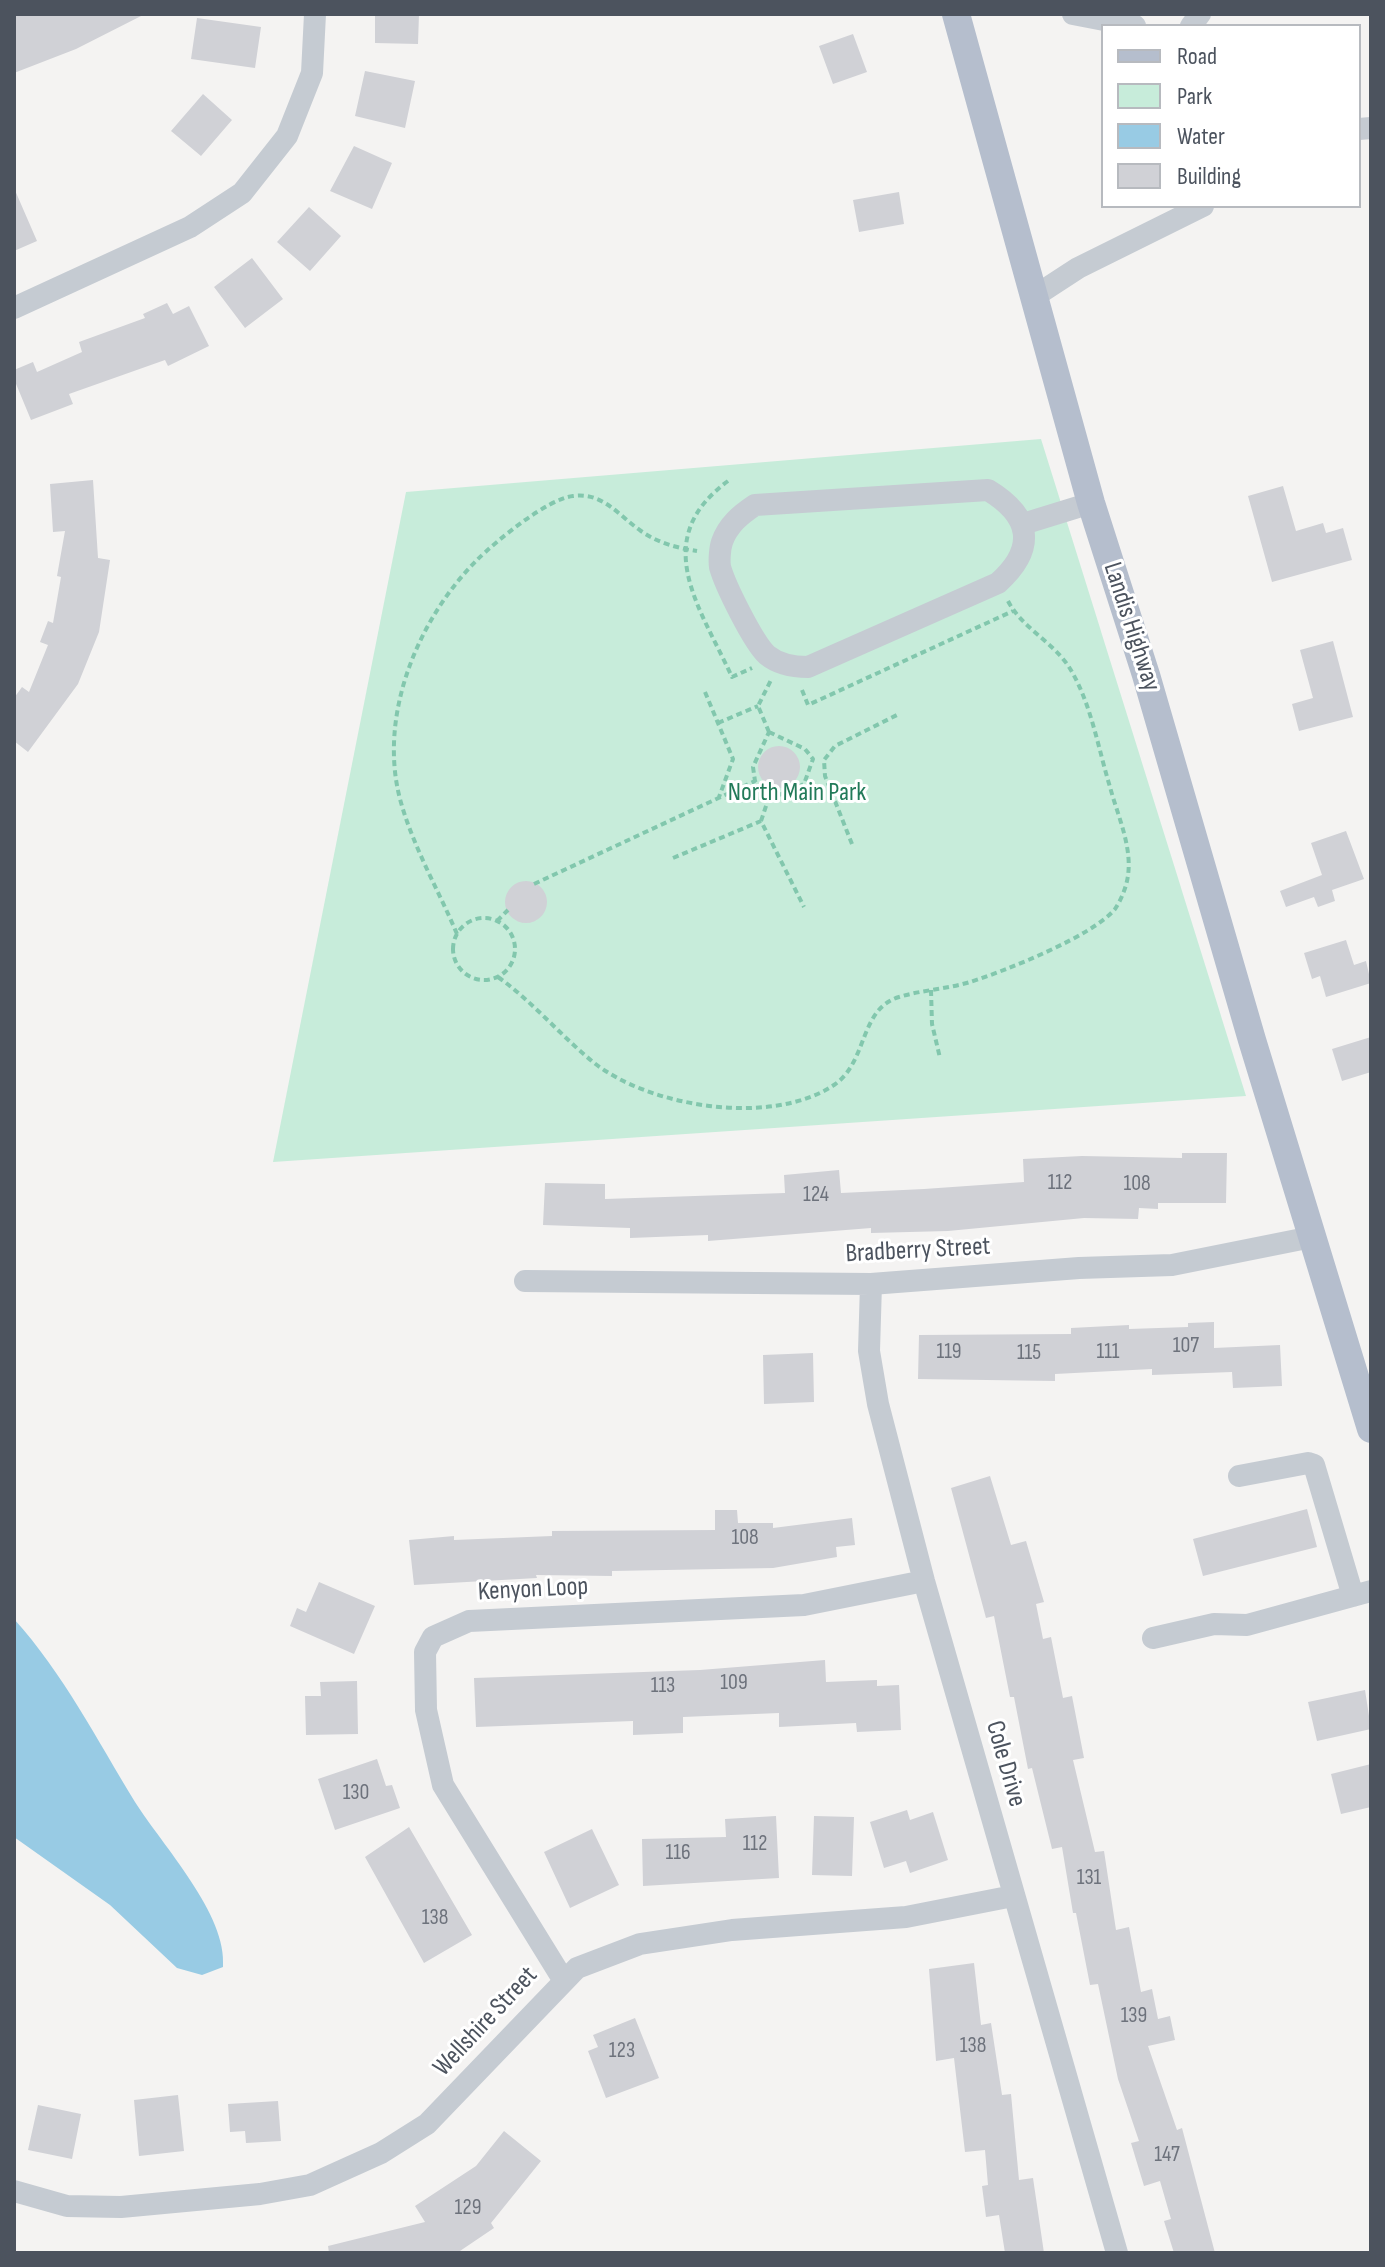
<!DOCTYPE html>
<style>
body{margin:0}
#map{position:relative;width:1385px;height:2267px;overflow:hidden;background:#f4f3f2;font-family:"Sofia Sans Condensed",sans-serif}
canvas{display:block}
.frame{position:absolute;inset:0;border:16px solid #4c535e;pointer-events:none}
.legend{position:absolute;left:1101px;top:24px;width:260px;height:184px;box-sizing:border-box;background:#fff;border:2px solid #b7babf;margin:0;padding:10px 14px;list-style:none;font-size:24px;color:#4c535e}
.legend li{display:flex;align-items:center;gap:16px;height:40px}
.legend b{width:40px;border:2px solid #b7babf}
</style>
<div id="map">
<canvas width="1385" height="2267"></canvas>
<div class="frame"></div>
<ul class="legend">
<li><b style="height:10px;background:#b5becd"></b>Road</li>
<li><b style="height:22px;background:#c7ecda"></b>Park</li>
<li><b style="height:22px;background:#98cbe4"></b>Water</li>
<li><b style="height:22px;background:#d0d1d6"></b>Building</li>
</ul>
</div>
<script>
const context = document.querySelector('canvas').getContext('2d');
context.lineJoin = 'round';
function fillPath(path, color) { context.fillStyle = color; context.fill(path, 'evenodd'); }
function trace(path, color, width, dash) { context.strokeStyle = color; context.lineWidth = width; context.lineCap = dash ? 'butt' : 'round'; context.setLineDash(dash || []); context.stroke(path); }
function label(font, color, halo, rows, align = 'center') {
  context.font = font + ' "Sofia Sans Condensed",sans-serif'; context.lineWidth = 6; context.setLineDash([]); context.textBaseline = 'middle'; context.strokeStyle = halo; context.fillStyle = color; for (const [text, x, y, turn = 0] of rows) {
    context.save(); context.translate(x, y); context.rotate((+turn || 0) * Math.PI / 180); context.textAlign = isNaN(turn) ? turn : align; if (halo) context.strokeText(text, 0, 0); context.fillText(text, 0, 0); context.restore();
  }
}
fillPath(new Path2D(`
 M 1041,439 L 1246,1096 L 273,1162 L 406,492 Z`), '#c7ecda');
fillPath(new Path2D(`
 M 14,1619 C 63,1673 97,1740 135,1802 C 162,1845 228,1915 223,1967 L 202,1975 L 177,1968 L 110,1905 L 14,1837 Z`), '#98cbe4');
fillPath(new Path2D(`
 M 14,14 L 145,14 L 76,49 L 14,73 Z
 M 375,14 L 419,14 L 418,44 L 375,43 Z
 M 197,18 L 261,27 L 255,68 L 191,59 Z
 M 853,34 L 867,72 L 833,84 L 819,46 Z
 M 365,71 L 415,81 L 405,128 L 355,116 Z
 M 203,94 L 232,120 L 201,156 L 171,131 Z
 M 354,146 L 392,163 L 372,209 L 330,191 Z
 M 14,188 L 37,241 L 14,251 Z
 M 899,192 L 904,224 L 859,232 L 853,200 Z
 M 309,207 L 341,236 L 310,271 L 277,242 Z
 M 252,258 L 283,299 L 245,328 L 214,287 Z
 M 167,303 L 173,314 L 189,306 L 209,346 L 168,366 L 165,360 L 69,394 L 73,404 L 31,420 L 14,379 L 14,370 L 33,362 L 37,372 L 82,352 L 79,342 L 145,318 L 143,314 Z
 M 93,480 L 98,558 L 110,560 L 99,632 L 78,684 L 28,752 L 14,741 L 14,698 L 22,687 L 29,692 L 48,645 L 40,642 L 48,621 L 53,623 L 61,577 L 57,576 L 65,531 L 53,532 L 50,484 Z
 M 1283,486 L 1296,531 L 1323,523 L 1326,533 L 1343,528 L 1352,560 L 1272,582 L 1248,496 Z
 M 1333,641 L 1353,717 L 1299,731 L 1292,704 L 1313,698 L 1300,650 Z
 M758 767a21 21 0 1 1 42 0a21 21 0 1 1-42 0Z
 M 1346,831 L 1364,879 L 1332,890 L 1335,901 L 1318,907 L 1314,897 L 1286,907 L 1280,891 L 1322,875 L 1311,843 Z
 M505 902a21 21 0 1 1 42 0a21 21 0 1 1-42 0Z
 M 1346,940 L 1354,965 L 1366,961 L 1371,983 L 1326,997 L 1320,976 L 1312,979 L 1304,953 Z
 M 1371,1037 L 1371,1072 L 1342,1081 L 1332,1049 Z
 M 1182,1153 L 1227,1153 L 1226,1203 L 1158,1203 L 1158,1209 L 1139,1208 L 1138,1219 L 1084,1218 L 948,1231 L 871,1233 L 871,1228 L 708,1241 L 708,1235 L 630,1238 L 630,1228 L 543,1225 L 545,1183 L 605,1184 L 605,1199 L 785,1193 L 784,1175 L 839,1170 L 841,1193 L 924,1189 L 1024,1182 L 1023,1159 L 1082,1156 L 1182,1158 Z
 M 1214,1322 L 1214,1348 L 1280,1345 L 1282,1386 L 1233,1388 L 1232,1372 L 1152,1375 L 1152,1369 L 1055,1374 L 1055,1381 L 918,1379 L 919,1335 L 1071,1334 L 1071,1328 L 1129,1325 L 1129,1329 L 1188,1327 L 1188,1323 Z
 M 813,1353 L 814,1402 L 764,1404 L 763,1355 Z
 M 990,1476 L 1011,1545 L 1026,1541 L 1044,1602 L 1036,1604 L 1043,1639 L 1051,1637 L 1063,1698 L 1072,1696 L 1084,1758 L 1073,1760 L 1095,1852 L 1104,1851 L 1116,1930 L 1129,1927 L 1141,1992 L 1152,1989 L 1158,2019 L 1170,2016 L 1175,2040 L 1148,2046 L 1177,2130 L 1182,2128 L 1215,2253 L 1174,2253 L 1164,2221 L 1171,2219 L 1160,2181 L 1144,2186 L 1131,2143 L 1139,2141 L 1118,2079 L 1098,1984 L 1090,1985 L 1076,1913 L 1073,1913 L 1062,1847 L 1052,1849 L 1032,1768 L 1028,1769 L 1014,1697 L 1010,1697 L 994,1616 L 986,1618 L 951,1488 Z
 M 1307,1509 L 1317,1547 L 1203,1576 L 1193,1539 Z
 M 715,1510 L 737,1510 L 738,1523 L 773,1523 L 773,1528 L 852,1518 L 855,1545 L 836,1547 L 837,1557 L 773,1568 L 612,1571 L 612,1576 L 536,1575 L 537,1578 L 414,1585 L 409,1540 L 454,1536 L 454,1540 L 552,1536 L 552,1531 L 715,1530 Z
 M 319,1582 L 375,1606 L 354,1654 L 290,1626 L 297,1608 L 306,1612 Z
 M 825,1660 L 826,1682 L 877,1680 L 877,1686 L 899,1685 L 901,1730 L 857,1732 L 856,1723 L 779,1727 L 779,1713 L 683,1717 L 683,1733 L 633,1735 L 633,1721 L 476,1727 L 474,1678 L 700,1670 Z
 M 357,1681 L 358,1734 L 306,1735 L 305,1696 L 321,1696 L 320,1682 Z
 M 1365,1690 L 1371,1729 L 1317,1741 L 1308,1702 Z
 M 377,1759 L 386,1786 L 392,1785 L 400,1808 L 335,1830 L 318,1779 Z
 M 1371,1764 L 1371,1807 L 1341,1814 L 1331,1774 Z
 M 907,1810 L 910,1820 L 933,1812 L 948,1860 L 910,1873 L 906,1861 L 884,1868 L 870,1822 Z
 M 776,1816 L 779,1878 L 643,1886 L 642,1839 L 726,1837 L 725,1819 Z
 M 814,1816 L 854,1817 L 852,1876 L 812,1875 Z
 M 409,1827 L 472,1935 L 424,1963 L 365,1857 Z
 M 592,1829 L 619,1885 L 570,1908 L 544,1852 Z
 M 974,1963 L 981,2025 L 991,2023 L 1002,2095 L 1011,2094 L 1019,2180 L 1033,2178 L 1044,2253 L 1005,2253 L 999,2215 L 986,2217 L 982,2186 L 988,2185 L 985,2150 L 965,2152 L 954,2058 L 936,2061 L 929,1969 Z
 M 635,2018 L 659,2078 L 606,2098 L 588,2051 L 598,2047 L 593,2035 Z
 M 178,2095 L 184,2151 L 139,2156 L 134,2100 Z
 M 278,2101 L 281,2141 L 246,2143 L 245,2131 L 230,2132 L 228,2104 Z
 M 38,2105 L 81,2114 L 72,2159 L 28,2150 Z
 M 504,2131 L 541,2161 L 491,2223 L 494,2228 L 457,2253 L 329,2253 L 328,2246 L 425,2222 L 415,2206 L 476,2166 Z`), '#d0d1d6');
trace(new Path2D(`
 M 728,481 C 648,540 700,607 732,677 L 752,668
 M 802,690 L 808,705 L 1013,611
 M 705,692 L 733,759 L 719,797
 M 718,723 L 758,706
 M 769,732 L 805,749 L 813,759 L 804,784 L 768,800 L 755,781 L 753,767 Z
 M 769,732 L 758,706 L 771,680
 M 761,821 L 768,800
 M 852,844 L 825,776 L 824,760 L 835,746 L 899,714
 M 673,858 L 761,821 L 804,907
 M 534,884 L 755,781
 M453 949a31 31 0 1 1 62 0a31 31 0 1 1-62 0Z
 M 497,921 L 508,910
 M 457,934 C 438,889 413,847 400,799 C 378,715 418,619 477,560 C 496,541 547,499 573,496 C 603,492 618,515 641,531 C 658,543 677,548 697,551
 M 498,977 C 533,1002 560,1035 593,1062 C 649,1107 771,1127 834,1085 C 868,1062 859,1009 899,997 C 922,990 947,989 970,982 C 1005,971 1093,936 1115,909 C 1120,902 1125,890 1127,881 C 1134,850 1118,817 1110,787 C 1098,748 1091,702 1069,667 C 1052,641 1022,628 1008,601
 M 931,990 L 932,1024 L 940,1058`), '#82c7ad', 4, [6, 4]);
trace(new Path2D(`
 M 1073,14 L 1135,26
 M 1191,26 L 1200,14
 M 1359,129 L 1371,128
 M 1035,296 L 1078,268 L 1203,206
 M 14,308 L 190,227 L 242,193 L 287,136 L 312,73 L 315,14
 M 988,490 C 1031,516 1037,548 998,583 L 808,667 C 794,667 778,664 767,655 C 753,642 725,585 720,567 C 719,560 720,548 722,542 C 728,525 740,515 755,505 Z
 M 1023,524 L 1091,503
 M 525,1281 L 871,1284 L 1079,1268 L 1172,1265 L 1312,1237
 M 871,1284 L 869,1351 L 878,1404 L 924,1581 L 1117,2253
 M 1239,1476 L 1308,1463 L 1314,1465 L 1353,1596
 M 1153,1638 L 1214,1624 L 1247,1625 L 1371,1591
 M 564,1981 L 443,1785 L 426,1710 L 425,1652 L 433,1637 L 469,1621 L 804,1605 L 924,1581
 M 14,2191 L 67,2206 L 121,2207 L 260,2194 L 310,2185 L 381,2153 L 427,2124 L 577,1968 L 640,1944 L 732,1930 L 906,1917 L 1013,1896`), '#c5cbd2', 22);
trace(new Path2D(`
 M 956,14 L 1091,503 L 1146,675 L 1252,1040 L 1371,1429`), '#b5becd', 28);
label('22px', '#6d727c', null, [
 ["112",1060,1183],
 ["108",1137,1184],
 ["124",816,1195],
 ["107",1186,1346],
 ["119",949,1352],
 ["111",1108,1352],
 ["115",1029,1353],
 ["108",745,1538],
 ["109",734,1683],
 ["113",663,1686],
 ["130",356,1793],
 ["112",755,1844],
 ["116",678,1853],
 ["131",1089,1878],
 ["138",435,1918],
 ["139",1134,2016],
 ["138",973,2046],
 ["123",622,2051],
 ["147",1167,2155],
 ["129",468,2208]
]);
label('26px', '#4c535e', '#fff', [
 ["Landis Highway",1131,627,72],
 ["Bradberry Street",918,1251,-3],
 ["Kenyon Loop",533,1590,-3],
 ["Cole Drive",1005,1764,74],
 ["Wellshire Street",486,2022,-47]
]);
label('26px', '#227a59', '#fff', [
 ["North Main Park",797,793]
]);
</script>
